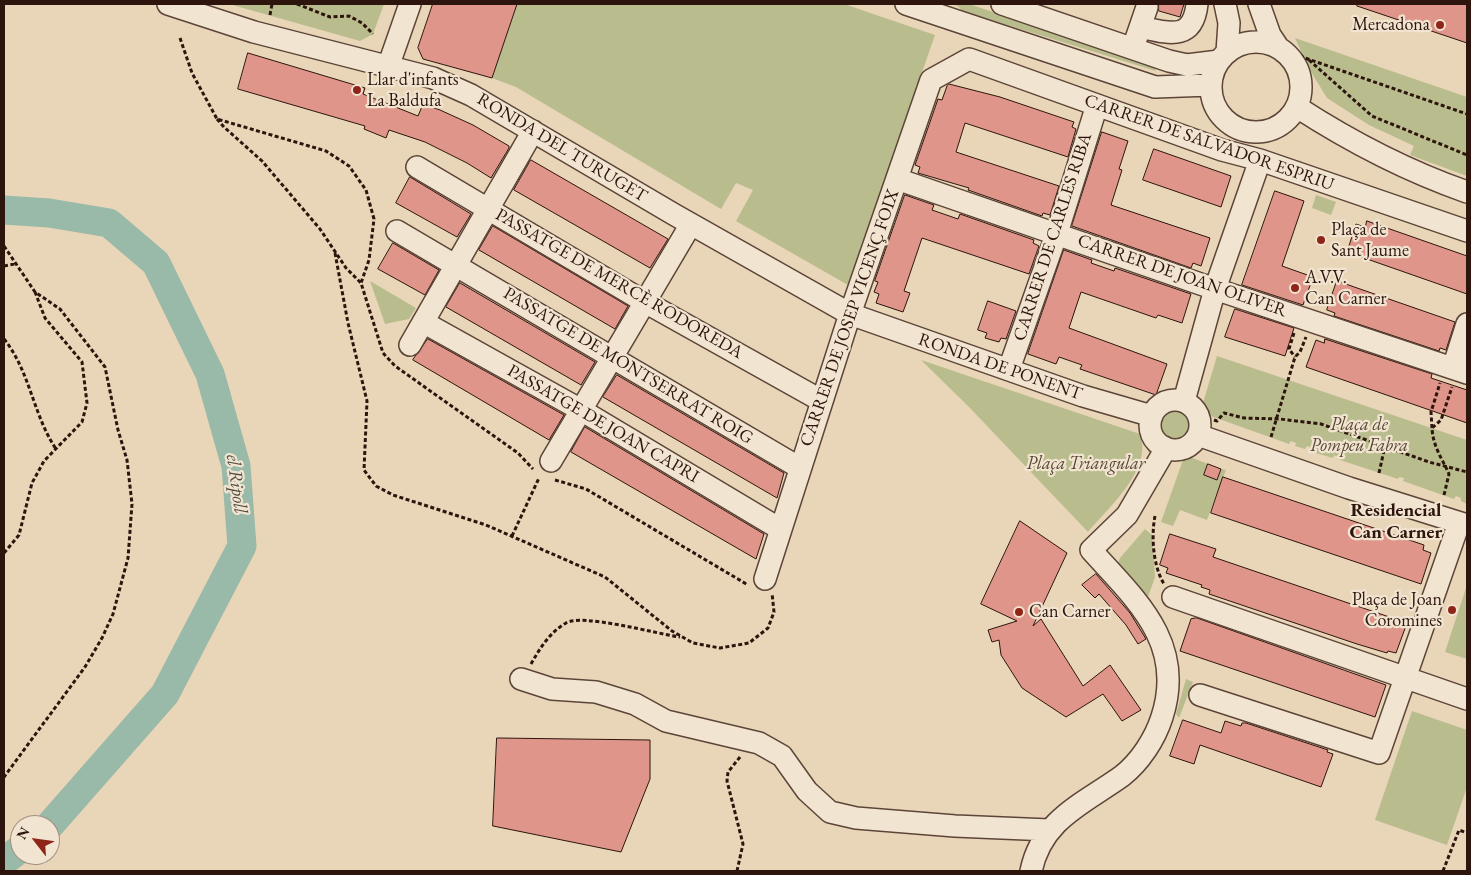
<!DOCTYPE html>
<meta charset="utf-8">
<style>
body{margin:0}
#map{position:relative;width:1471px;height:875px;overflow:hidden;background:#e9d5b7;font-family:"EB Garamond",serif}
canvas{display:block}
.frame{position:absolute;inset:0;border:5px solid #2d150d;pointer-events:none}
.north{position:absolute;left:10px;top:815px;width:50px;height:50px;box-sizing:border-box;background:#f1e4d0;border:1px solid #a39182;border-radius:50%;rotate:300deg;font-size:14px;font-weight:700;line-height:20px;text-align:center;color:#2d150d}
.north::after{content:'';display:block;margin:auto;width:18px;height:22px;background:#8f2418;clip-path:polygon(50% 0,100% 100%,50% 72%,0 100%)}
</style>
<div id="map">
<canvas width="1471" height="875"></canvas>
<div class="frame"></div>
<div class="north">N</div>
</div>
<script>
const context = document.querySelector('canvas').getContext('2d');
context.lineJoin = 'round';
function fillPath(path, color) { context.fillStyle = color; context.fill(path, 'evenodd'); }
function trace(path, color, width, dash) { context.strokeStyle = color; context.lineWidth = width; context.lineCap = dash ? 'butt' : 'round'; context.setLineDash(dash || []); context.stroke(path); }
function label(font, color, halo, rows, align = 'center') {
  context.font = font + ' "EB Garamond",serif'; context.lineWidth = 4.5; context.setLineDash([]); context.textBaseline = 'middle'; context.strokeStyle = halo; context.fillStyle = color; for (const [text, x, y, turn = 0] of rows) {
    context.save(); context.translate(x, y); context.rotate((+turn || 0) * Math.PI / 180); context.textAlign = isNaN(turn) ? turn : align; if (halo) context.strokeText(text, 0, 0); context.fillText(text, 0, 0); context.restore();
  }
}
fillPath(new Path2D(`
 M 229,4 L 373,5 L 384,4 L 373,34 L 360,41 Z
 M 517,4 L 844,4 L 935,35 L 848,285 L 736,221 L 753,190 L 736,183 L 721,209 L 516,87 L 492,78 Z
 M 951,4 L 969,4 L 1155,66 L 1156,71 L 962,11 L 958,6 Z
 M 1295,38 L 1467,97 L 1467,176 L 1410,155 L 1414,146 L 1369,125 L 1327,98 L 1308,67 Z
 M 1316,195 L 1336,202 L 1331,215 L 1312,208 Z
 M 370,281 L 416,308 L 409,319 L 385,324 Z
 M 1217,356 L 1467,440 L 1467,504 L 1461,501 L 1461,498 L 1456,496 L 1454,499 L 1403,481 L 1404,478 L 1399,477 L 1398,479 L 1337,459 L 1338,457 L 1334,455 L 1333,458 L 1312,452 L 1314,448 L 1307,446 L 1305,449 L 1295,446 L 1296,443 L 1291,441 L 1289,444 L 1208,415 L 1203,403 Z
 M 921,360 L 1140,434 C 1153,469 1109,507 1088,532 L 969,407 Z
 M1160 425a15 15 0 1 1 30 0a15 15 0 1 1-30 0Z
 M 1190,457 L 1208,464 L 1204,475 L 1217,480 L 1221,469 L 1226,470 L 1207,520 L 1180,510 L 1173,526 L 1161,522 L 1183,460 Z
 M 1145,529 L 1152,535 L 1155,577 L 1148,597 L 1118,563 L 1120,558 Z
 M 1467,585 L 1467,659 L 1445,652 Z
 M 1186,679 L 1193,682 L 1179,718 L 1176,714 Z
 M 1412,711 L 1467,730 L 1467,787 L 1447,845 L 1375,820 Z`), '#b9bd8d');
trace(new Path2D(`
 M 4,210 L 49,213 L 109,223 L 156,263 L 210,374 L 236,466 L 242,546 L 165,694 L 50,825
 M 4,861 L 20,849`), '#99b9a9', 29);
const building = new Path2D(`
 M 433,4 L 517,4 L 492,78 L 423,59 L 418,48 Z
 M 1159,4 L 1184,4 L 1180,17 L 1159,11 Z
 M 1358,4 L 1467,4 L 1467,43 L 1357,6 Z
 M 248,53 L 365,88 L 363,94 L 418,116 L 423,104 L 440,110 L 473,125 L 509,146 L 509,148 L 491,178 L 467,163 L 425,142 L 389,130 L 386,138 L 364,129 L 365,126 L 238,89 Z
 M 949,84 L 1000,97 L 1074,122 L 1072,127 L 1076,129 L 1068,157 L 965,123 L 956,152 L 1059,186 L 1050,215 L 1043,213 L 1042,216 L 968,190 L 969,188 L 918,173 L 920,167 L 915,165 L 938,99 L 942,100 L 947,86 Z
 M 1102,132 L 1128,141 L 1119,169 L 1122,170 L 1111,205 L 1210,238 L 1201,266 L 1193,263 L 1191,268 L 1072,226 Z
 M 1154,149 L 1231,176 L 1221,207 L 1143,180 Z
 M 531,160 L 668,239 L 650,268 L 514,190 Z
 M 410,177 L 471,214 L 457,237 L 396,203 Z
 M 1275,191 L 1304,201 L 1282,266 L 1313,277 L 1303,305 L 1242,285 Z
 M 905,195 L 934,205 L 932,210 L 958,219 L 960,214 L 1034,240 L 1033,243 L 1039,246 L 1029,274 L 922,238 L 904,291 L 910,293 L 903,312 L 876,303 L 879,294 L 874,292 L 878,282 L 875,281 Z
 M 1367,221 L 1467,256 L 1467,294 L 1347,252 L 1356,224 L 1365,227 Z
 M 493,226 L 628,306 L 615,329 L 479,250 Z
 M 393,243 L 439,270 L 425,295 L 378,269 Z
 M 1064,250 L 1092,260 L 1091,263 L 1114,271 L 1115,268 L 1191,294 L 1182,323 L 1158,315 L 1156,318 L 1081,292 L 1069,328 L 1167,364 L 1156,395 L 1080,369 L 1082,365 L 1059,357 L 1056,364 L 1028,354 Z
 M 1337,281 L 1455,322 L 1446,350 L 1440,348 L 1439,351 L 1334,316 L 1335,313 L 1327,310 Z
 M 460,283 L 595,362 L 581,385 L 446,307 Z
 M 988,301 L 1016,311 L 1006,339 L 1001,338 L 999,342 L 985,338 L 987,333 L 978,330 Z
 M 1235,309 L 1294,328 L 1285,356 L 1225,337 Z
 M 428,339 L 564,415 L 549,440 L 413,360 Z
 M 1325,339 L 1432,374 L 1431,378 L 1467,390 L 1467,423 L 1306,367 L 1316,340 L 1324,343 Z
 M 617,375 L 784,473 L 777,498 L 603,397 Z
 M 585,427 L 764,534 L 756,559 L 571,452 Z
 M 1208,464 L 1221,469 L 1217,480 L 1204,475 Z
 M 1223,477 L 1424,545 L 1423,550 L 1431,553 L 1421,584 L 1211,513 Z
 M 1020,521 L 1067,553 L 1033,626 L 1041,619 L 1083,686 L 1110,665 L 1141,710 L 1122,721 L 1103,694 L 1066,717 L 1022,688 L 1001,655 L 999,640 L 992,642 L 988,630 L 1017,621 L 981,604 Z
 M 1170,534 L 1216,549 L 1213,557 L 1407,623 L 1396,653 L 1388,651 L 1387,653 L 1357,644 L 1209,594 L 1210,590 L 1201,587 L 1202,585 L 1166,573 L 1168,568 L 1160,565 Z
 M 1096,574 L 1130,613 L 1146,639 L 1138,644 L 1126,625 L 1099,594 L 1095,598 L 1082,585 Z
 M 1197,618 L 1386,685 L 1375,717 L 1180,651 L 1191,619 Z
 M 1183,720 L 1221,733 L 1225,721 L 1241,726 L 1242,723 L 1246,723 L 1328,750 L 1327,752 L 1333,754 L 1321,787 L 1200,745 L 1194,764 L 1170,756 Z
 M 497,738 L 650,740 L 650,779 L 621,852 L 493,826 Z`);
fillPath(building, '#df9589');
trace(building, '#2d150d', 1);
const minor = new Path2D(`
 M 168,4 L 254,32 L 433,78 L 471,95 L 675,215 L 850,314 L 1083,396 L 1152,416
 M 906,4 L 1155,87 L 1210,85
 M 1002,4 L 1169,61 L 1187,65 L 1219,61
 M 1225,4 L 1229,23 L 1227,52
 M 1259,4 L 1270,35 L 1278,47
 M 1140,27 C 1168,33 1193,42 1197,4
 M 1136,39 L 1147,7
 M1211 87a45 45 0 1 1 90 0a45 45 0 1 1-90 0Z
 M 388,67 L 410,4
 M 1297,107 C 1351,142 1407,171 1467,192
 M 417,167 L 645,302 L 822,401
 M 897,179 L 1215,289 L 1467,373
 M 397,231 L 800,468
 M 423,322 L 581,410 L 780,529
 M 410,345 L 533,131
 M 1453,368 L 1467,324
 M 1009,369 L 1057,233 L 1097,105
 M1150 425a25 25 0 1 1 50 0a25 25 0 1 1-50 0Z
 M 1184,401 L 1215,289 L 1260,160
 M 1198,435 L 1349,488 L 1467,525
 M 551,461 L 691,224
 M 765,579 L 850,314 L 931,80 L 969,59 L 1222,150 L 1260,160 L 1467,231
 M 1173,597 L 1467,699
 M 521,679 L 552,689 L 596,692 L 635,704 L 666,721 L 759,743 L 782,756 L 807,791 L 830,812 L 856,818 L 955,826 L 1049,830
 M 1200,695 L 1379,753 L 1459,523
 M 1031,871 C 1042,819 1083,804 1122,776 C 1140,762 1155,739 1162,717 C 1186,643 1136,600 1091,550 L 1127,515 L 1162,455 L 1164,447`);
trace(minor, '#5c4538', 24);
trace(new Path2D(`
 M 297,4 L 330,17 L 349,16 L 362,23 L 373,34
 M 270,15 L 272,4
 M 180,38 L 192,73 L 217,119 L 326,151 L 349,166 L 366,190 L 374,219 L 369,260 L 361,283 L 383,353 L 395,366 L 518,453 L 533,469
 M 1295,51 L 1302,57 L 1467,114
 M 1309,60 L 1372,116 L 1467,155
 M 217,119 L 224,127 L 262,161 L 320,229 L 346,268 L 361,283
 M 4,246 L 35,292 L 60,309 L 105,367 L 118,430 L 127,460 L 132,504 L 128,558 L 113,614 L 102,638 L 85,667 L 4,777
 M 335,253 L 348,323 L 367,401 L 364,470 L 376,486 L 393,495 L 486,525 L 605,577 L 672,631 L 693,643 L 720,648 L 749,643 L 768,628 L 774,612 L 772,593
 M 4,266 L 15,264
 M 1294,333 L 1289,349 L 1295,357
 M 4,339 C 30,371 33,415 56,449
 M 1214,420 L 1217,421 L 1224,413 L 1244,418 L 1280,419 L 1321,424 L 1429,462 L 1467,472
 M 1432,428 L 1431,412 L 1440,383
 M 1271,437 L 1295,357 L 1300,352 L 1306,337
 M 1379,473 L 1385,446
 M 555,480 L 586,489 L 748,585
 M 1444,495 L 1449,474 C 1442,458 1433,447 1432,428 L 1441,420 L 1452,387
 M 1155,516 C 1151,536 1153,566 1164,584
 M 512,536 L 539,478
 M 4,553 L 19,535 L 32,483 L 44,461 L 82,422 L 87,403 L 82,362 L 45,318 L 35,292
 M 531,664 C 540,648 550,632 566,623 C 582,613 657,634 680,637
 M 737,871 L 743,844 L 727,781 L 728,772 L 740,757
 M 1443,871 L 1459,830 L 1467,833`), '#2d150d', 3, [4, 2.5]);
trace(minor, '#f1e4d0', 21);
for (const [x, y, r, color] of [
 [1440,25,5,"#8f2418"],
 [357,90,5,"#8f2418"],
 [1321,240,5,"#8f2418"],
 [1295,288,5,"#8f2418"],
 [1452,610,5,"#8f2418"],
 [1019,612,5,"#8f2418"]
]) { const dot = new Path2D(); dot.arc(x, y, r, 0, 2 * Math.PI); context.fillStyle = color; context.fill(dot); trace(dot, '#f1e4d0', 2); }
label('18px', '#2d150d', '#f1e4d0', [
 ["Mercadona",1430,25,"right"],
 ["Llar d'infants",367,80],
 ["La Baldufa",367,101],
 ["Plaça de",1331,230],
 ["Sant Jaume",1331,251],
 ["A.V.V.",1305,278],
 ["Can Carner",1305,299],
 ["Plaça de Joan",1442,600,"right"],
 ["Coromines",1442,621,"right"],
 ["Can Carner",1029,612]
], 'left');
label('18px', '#2d150d', '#f1e4d0', [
 ["CARRER DE SALVADOR ESPRIU",1209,143,19],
 ["RONDA DEL TURUGET",562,148,31],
 ["CARRER DE CARLES RIBA",1053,237,-72],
 ["CARRER DE JOAN OLIVER",1182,276,19],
 ["PASSATGE DE MERCÈ RODOREDA",619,284,30],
 ["CARRER DE JOSEP VICENÇ FOIX",850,318,-71],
 ["PASSATGE DE MONTSERRAT ROIG",628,366,31],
 ["RONDA DE PONENT",1000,367,19],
 ["PASSATGE DE JOAN CAPRI",603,424,30]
]);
label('italic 18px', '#574733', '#f1e4d0', [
 ["Plaça de",1359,425],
 ["Pompeu Fabra",1359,446],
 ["Plaça Triangular",1086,464]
]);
label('italic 19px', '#534e44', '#f1e4d0', [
 ["el Ripoll",236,484,82]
]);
label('bold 19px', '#2d150d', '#f1e4d0', [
 ["Residencial",1396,511],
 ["Can Carner",1396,533]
]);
</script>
